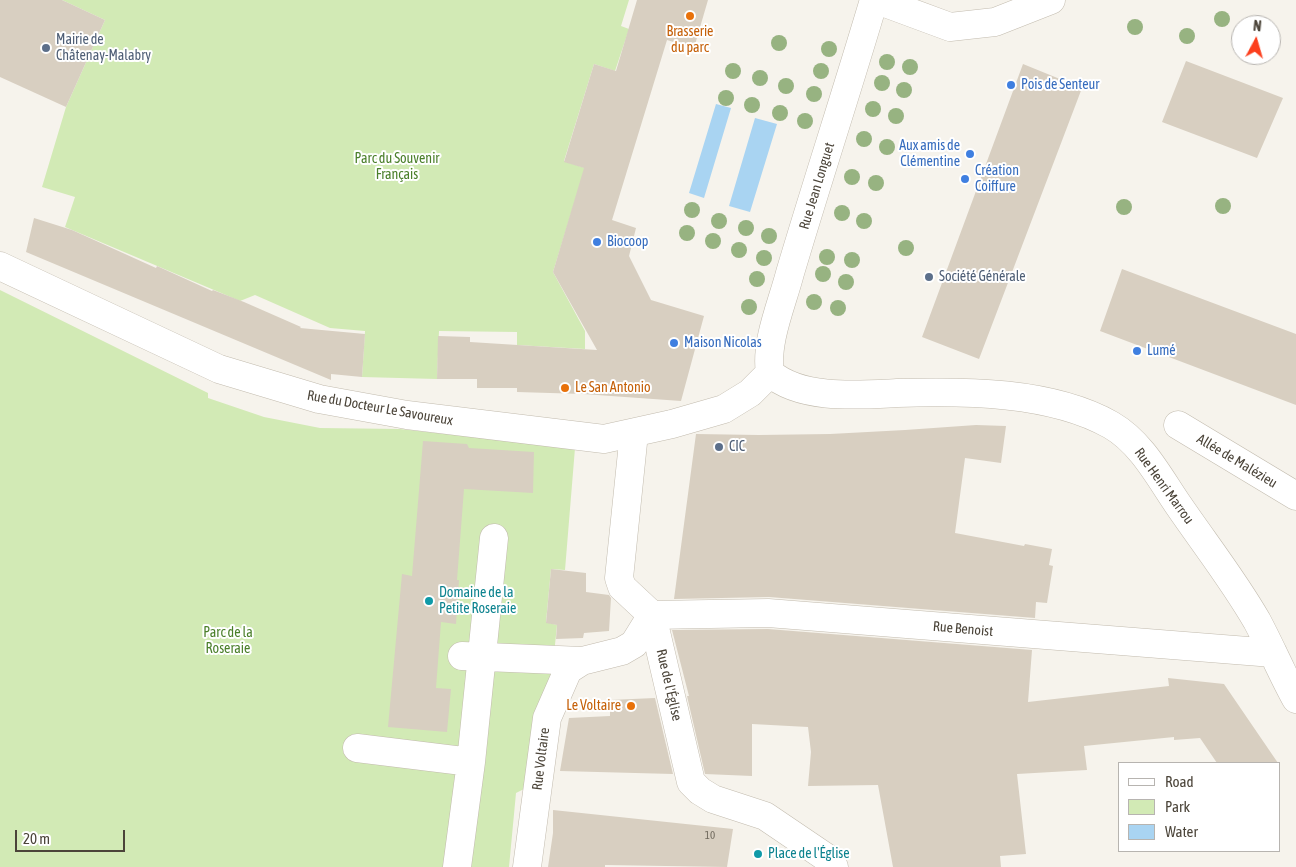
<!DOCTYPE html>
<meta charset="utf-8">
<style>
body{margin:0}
#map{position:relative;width:1296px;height:867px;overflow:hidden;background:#f6f3ec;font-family:"Asap Condensed",sans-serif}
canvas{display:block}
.legend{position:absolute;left:1118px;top:762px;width:162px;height:90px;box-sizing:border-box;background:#fff;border:1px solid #b7b4b0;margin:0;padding:6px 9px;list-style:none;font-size:15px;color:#4b4439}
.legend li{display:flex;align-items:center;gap:10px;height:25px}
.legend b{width:25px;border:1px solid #b7b4b0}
.north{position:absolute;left:1231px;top:15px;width:50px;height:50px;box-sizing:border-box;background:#fff;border:1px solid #b7b4b0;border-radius:50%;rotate:6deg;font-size:14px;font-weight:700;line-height:20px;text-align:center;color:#4b4439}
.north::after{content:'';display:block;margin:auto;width:18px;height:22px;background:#fc3f1d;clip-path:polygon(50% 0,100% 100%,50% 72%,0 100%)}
.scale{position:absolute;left:15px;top:830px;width:110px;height:22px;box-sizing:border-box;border:2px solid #4b4439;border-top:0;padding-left:6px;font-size:15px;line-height:18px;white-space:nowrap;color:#4b4439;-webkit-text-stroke:4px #fff;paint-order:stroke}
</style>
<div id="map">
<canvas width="1296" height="867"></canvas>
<ul class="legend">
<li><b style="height:6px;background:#fff"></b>Road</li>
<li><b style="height:14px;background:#d2eab5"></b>Park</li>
<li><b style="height:14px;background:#a9d4f2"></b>Water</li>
</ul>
<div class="north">N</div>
<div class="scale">20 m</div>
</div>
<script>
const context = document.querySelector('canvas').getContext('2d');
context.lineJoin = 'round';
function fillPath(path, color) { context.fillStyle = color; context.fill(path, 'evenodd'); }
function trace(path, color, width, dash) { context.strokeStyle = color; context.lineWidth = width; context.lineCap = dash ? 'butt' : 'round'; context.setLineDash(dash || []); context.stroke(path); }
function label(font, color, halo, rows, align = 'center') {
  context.font = font + ' "Asap Condensed",sans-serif'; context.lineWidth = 4; context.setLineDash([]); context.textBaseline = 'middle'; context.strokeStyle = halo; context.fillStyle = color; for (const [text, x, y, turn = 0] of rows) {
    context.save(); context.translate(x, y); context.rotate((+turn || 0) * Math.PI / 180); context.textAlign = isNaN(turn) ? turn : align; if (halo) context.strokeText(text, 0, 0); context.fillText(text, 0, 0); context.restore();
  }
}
fillPath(new Path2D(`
 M 62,0 L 629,0 L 621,26 L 629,29 L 615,71 L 594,64 L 564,161 L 585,168 L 553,272 L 585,331 L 585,349 L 517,345 L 517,332 L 439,331 L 437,379 L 362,377 L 365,331 L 330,328 L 255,295 L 240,301 L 65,227 L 75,197 L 42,187 L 66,107 L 105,20 Z
 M 0,290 L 208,393 L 208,398 L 264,417 L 320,428 L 400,429 L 575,448 L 565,570 L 551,569 L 546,622 L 557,625 L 550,694 L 530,786 L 516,793 L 509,867 L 0,867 Z`), '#d2eab5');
fillPath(new Path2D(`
 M 716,104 L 731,108 L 704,198 L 689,193 Z
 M 755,118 L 777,124 L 750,212 L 729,206 Z`), '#a9d4f2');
fillPath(new Path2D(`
 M 0,0 L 62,0 L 105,20 L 66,107 L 0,77 Z
 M 637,0 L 708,0 L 694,48 L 667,40 L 612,220 L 636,228 L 629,256 L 651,300 L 704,316 L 681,401 L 583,394 L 517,392 L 517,388 L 477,388 L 477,379 L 437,379 L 438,336 L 470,337 L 470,342 L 597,350 L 553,272 L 584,168 L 564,162 L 594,64 L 616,71 Z
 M 1186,61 L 1283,98 L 1257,158 L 1162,122 Z
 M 1023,64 L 1082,88 L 979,359 L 922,337 Z
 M 34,218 L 72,230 L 156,268 L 157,266 L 212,291 L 213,290 L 244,302 L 301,327 L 300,328 L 365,334 L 362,377 L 331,374 L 331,380 L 26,252 Z
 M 1122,269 L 1296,334 L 1296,405 L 1100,331 Z
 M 976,425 L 1006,426 L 1001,463 L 965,458 L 955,533 L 1024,546 L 1025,544 L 1052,549 L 1049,565 L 1053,566 L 1047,603 L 1036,602 L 1035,618 L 769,597 L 674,599 L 696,434 L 759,435 L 830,434 L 905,430 Z
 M 423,441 L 467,444 L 469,448 L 534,452 L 533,493 L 464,489 L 457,580 L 459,580 L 456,624 L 441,622 L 436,688 L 451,689 L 447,732 L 388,727 L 402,574 L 412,576 Z
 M 551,569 L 586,573 L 586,592 L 609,595 L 611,598 L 609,631 L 584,633 L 583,638 L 556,639 L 557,625 L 546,623 Z
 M 768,629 L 1032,650 L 1028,702 L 1169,686 L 1168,678 L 1224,684 L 1278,763 L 1217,763 L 1200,738 L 1174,740 L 1174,737 L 1084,746 L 1087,770 L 1017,774 L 1026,854 L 1000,856 L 1001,867 L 893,867 L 878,785 L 808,786 L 811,752 L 808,727 L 752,724 L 752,776 L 705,774 L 687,696 L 689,696 L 672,630 Z
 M 655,698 L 673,774 L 560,771 L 569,718 L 610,716 L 610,700 Z
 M 553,810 L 733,829 L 727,867 L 605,865 L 605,867 L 548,867 L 553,833 Z`), '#d8cfc1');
const minor = new Path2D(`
 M 877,0 L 950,27 L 995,22 L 1051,0
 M 0,266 L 219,369 L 319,399 L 407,415 L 604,439 L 672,424 L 724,409 L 750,393 L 770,373
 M 770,373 C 801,400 858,395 897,393 C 964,391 1051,391 1111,425 C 1142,443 1159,477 1179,506 C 1205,544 1234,581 1257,621 C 1271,647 1282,674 1296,699
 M 770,373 C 765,342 782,304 790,273 C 817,182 847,91 874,0
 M 1178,425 L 1296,496
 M 634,433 L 619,578 L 622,587 L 652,615 L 691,782 L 700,791 L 713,799 L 765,816 L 830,860 L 834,867
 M 652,615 L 768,613 L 1273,653
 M 462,656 L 582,661
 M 357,748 L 471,762 L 457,867
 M 471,762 L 494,538
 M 527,867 L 547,718 L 568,670 L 582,661 L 622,651 L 634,644 L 652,615`);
trace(minor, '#c2bbae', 29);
trace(minor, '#fff', 28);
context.fillStyle = '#97b381';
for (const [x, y] of [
 [1222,19],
 [1135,27],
 [1187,36],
 [779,43],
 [829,49],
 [887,62],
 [910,67],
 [733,71],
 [821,71],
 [760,78],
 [882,83],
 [786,86],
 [904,90],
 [814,94],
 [726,98],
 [752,105],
 [873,109],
 [780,113],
 [896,116],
 [805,121],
 [864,139],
 [887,147],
 [852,177],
 [876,183],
 [1223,206],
 [1124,207],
 [692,210],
 [842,213],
 [719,221],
 [864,221],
 [746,228],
 [687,233],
 [769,236],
 [713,241],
 [906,248],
 [739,250],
 [827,257],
 [764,258],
 [852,260],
 [823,274],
 [757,279],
 [846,282],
 [814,302],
 [749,307],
 [838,308]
]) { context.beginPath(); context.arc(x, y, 8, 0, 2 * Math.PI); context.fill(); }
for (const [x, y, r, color] of [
 [690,16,5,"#e8710a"],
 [46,48,5,"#5c6f8a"],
 [1011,85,5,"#3f7fe0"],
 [970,154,5,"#3f7fe0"],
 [965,179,5,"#3f7fe0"],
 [597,242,5,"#3f7fe0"],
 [929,277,5,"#5c6f8a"],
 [674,343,5,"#3f7fe0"],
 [1137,351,5,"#3f7fe0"],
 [565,388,5,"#e8710a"],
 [719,447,5,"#5c6f8a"],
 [429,601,5,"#0f9aa8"],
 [631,706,5,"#e8710a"],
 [758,854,5,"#0f9aa8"]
]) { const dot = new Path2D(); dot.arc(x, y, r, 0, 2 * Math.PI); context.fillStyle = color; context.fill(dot); trace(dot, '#fff', 2); }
label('11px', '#6e675b', null, [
 ["10",710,836]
]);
label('14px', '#c56008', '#fff', [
 ["Brasserie",690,32],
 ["du parc",690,48],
 ["Le San Antonio",575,388,"left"],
 ["Le Voltaire",621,706,"right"]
]);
label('14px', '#4e5e75', '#fff', [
 ["Mairie de",56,40],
 ["Châtenay-Malabry",56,56],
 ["Société Générale",939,277],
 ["CIC",729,447]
], 'left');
label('14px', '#366cbe', '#fff', [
 ["Pois de Senteur",1021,85],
 ["Aux amis de",960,146,"right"],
 ["Clémentine",960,162,"right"],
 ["Création",975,171],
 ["Coiffure",975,187],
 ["Biocoop",607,242],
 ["Maison Nicolas",684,343],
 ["Lumé",1147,351]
], 'left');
label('14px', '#4a7f2a', '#fff', [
 ["Parc du Souvenir",397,159],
 ["Français",397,175],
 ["Parc de la",228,633],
 ["Roseraie",228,649]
]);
label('14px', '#4b4439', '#fff', [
 ["Rue Jean Longuet",817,186,-73],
 ["Rue du Docteur Le Savoureux",380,408,10],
 ["Allée de Malézieu",1237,461,31],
 ["Rue Henri Marrou",1164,486,54],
 ["Rue Benoist",963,629,5],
 ["Rue de l'Église",669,685,77],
 ["Rue Voltaire",541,759,-83]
]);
label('14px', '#0d838f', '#fff', [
 ["Domaine de la",439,593],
 ["Petite Roseraie",439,609],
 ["Place de l'Église",768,854]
], 'left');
</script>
